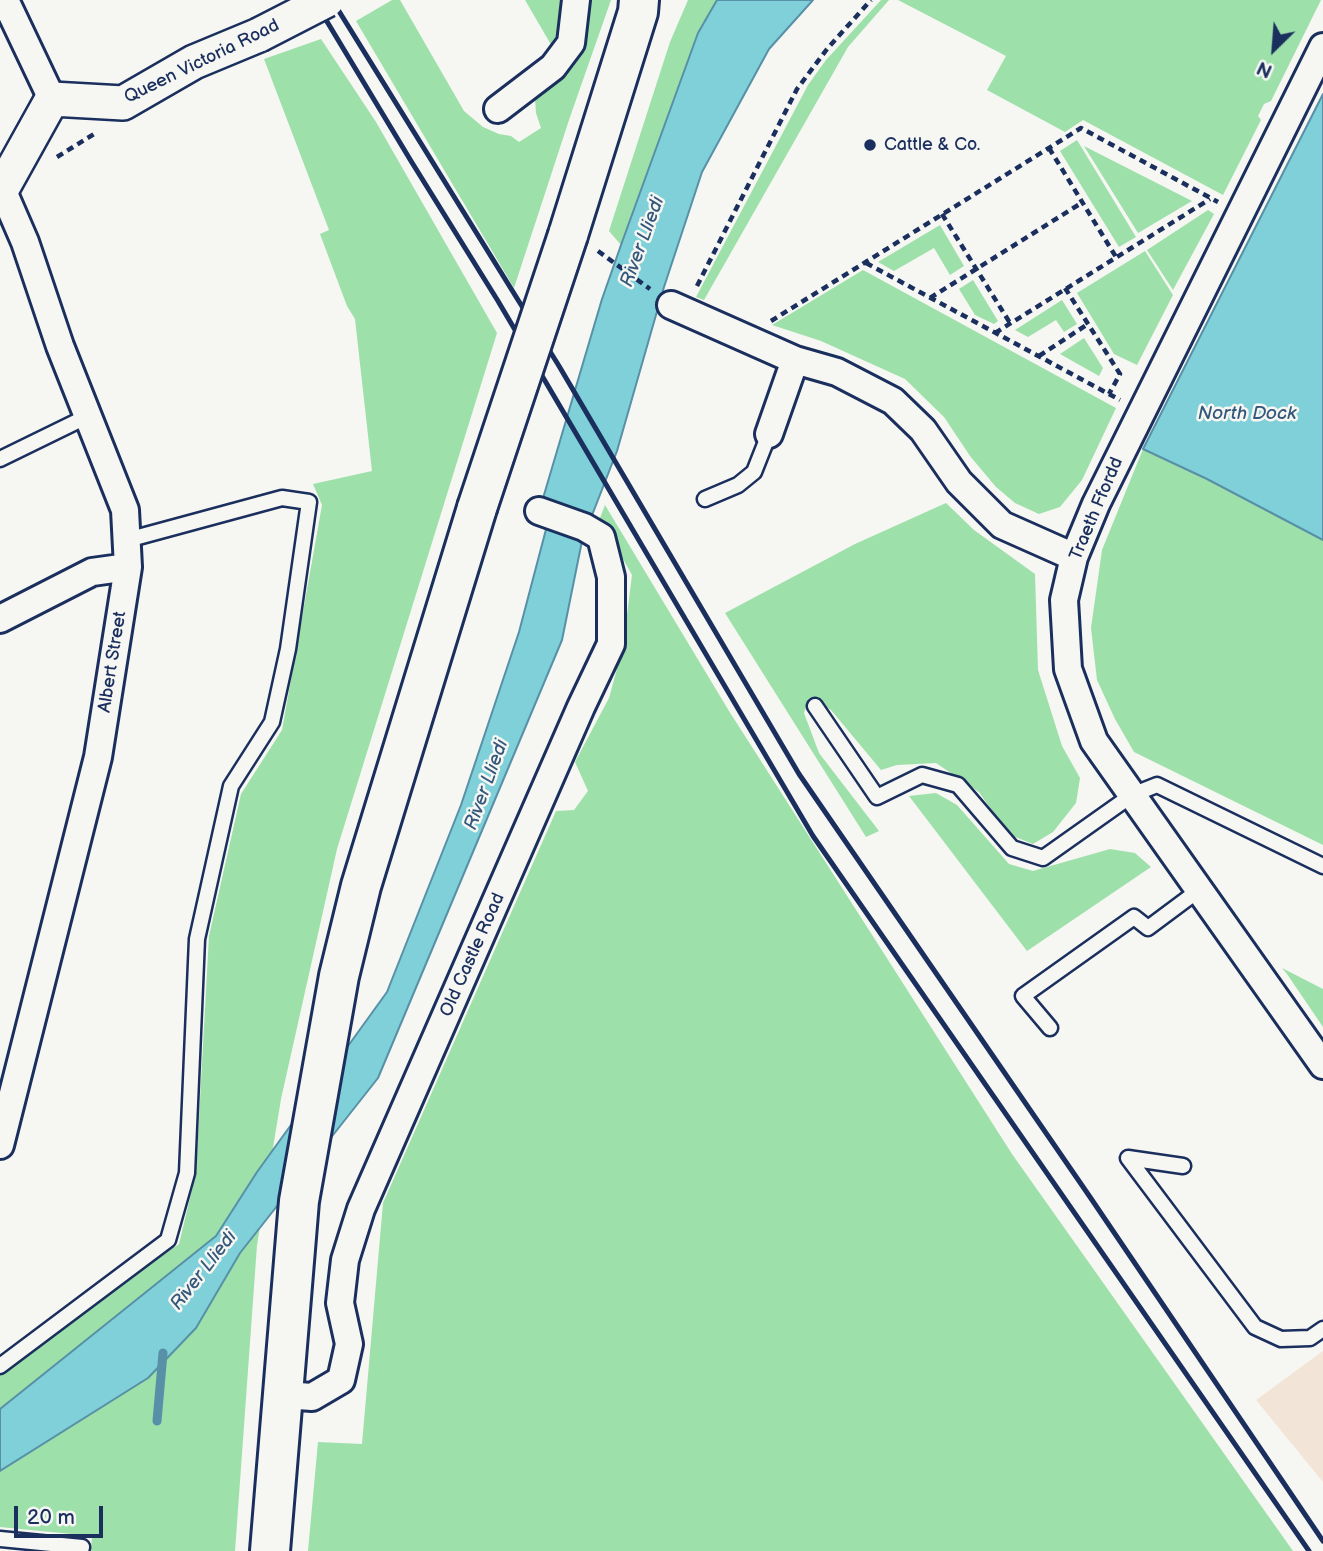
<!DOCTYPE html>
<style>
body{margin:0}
#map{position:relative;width:1323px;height:1551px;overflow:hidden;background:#f6f6f2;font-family:"Balsamiq Sans",sans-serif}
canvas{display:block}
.north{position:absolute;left:1239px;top:14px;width:70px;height:70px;-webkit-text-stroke:5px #f6f6f2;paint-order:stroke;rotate:205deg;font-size:19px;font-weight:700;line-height:28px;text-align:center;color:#1b2f5e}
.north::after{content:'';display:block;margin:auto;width:24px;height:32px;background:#1b2f5e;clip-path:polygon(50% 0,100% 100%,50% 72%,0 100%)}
.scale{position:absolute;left:14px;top:1506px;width:89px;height:32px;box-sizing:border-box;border:4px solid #1b2f5e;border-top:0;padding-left:9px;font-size:21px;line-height:24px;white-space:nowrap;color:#1b2f5e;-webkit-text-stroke:5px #f6f6f2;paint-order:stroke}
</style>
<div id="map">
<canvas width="1323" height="1551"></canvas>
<div class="north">N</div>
<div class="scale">20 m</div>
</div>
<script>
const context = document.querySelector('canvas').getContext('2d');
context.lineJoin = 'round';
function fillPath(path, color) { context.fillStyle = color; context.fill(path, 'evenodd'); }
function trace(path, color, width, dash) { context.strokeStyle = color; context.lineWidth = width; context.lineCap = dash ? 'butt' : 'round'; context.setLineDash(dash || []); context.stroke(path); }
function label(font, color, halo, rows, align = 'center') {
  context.font = font + ' "Balsamiq Sans",sans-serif'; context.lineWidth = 5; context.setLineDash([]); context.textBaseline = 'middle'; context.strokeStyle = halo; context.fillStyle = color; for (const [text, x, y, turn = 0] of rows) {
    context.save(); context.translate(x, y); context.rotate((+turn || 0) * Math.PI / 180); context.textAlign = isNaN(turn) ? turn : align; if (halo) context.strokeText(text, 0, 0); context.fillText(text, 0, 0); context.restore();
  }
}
fillPath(new Path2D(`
 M 1323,1351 L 1323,1482 L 1256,1400 Z`), '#f2e5d7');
fillPath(new Path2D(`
 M 392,0 L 400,0 L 464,111 L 483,127 L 499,134 L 511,136 L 519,142 L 541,128 L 536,113 L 535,98 C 546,89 573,67 579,55 C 586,42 588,15 588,0 L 611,0 L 570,117 L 514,288 L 356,21 Z
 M 525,0 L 561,0 L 562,20 L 553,48 Z
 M 688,0 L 717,0 L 698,33 L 621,245 L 609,231 L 670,42 Z
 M 881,0 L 889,0 L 848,47 L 704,300 L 696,297 L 808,85 L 826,60 Z
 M 898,0 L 1321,0 L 1271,101 L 1264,104 L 1258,116 L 1261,120 L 1223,195 L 1083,120 L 1065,132 L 987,90 L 1006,56 Z
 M 321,39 L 376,122 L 497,333 L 337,849 L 281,1099 L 257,1245 L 235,1551 L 91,1551 L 92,1536 L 0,1527 L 0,1366 L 179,1244 L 196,1173 L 209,936 L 241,794 L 282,730 L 322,505 L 313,484 L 372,471 L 355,319 L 347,306 L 320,234 L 329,230 L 264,59 Z
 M 1077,140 L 1136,237 L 1119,247 L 1060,151 Z
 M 1084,146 L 1192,201 L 1138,233 Z
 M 1208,210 L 1214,214 L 1173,290 L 1147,250 Z
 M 940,225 L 964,266 L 950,275 L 934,248 L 894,271 L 878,262 Z
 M 1145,251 L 1173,295 L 1137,365 L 1114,354 L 1077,293 Z
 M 863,270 L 1116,408 L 1082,480 L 1060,507 L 1039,514 L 1015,503 L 996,487 L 970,456 L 944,417 L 905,379 L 821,341 L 772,325 Z
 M 973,280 L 998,321 L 994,324 L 975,315 L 959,289 Z
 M 1062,300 L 1077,324 L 1064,332 L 1056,320 L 1028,337 L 1015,330 Z
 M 1084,338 L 1103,368 L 1099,376 L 1060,354 Z
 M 1143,449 L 1207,479 L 1323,540 L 1323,845 L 1134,752 L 1115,719 L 1097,680 L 1091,628 L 1102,550 Z
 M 946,503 L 974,530 L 1035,574 L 1038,670 L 1062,746 L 1080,778 L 1076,803 L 1053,832 L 1033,844 L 1008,834 L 979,792 L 936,763 L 897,765 L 881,770 L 831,710 L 809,698 L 804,713 L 819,753 L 879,831 L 866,837 L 725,613 L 855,544 Z
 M 605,505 L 729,711 L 1012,1154 L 1293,1551 L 308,1551 L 318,1442 L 362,1444 L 383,1203 L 556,811 L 574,810 L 588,791 L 575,762 L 609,698 L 623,647 L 632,575 L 600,518 Z
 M 936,793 L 957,805 L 1009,864 L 1033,871 L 1110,849 L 1135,853 L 1151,867 L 1027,951 L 909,796 Z
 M 1282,968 L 1323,989 L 1323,1027 L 1287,974 Z`), '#9ee0aa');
const water = new Path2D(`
 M 717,0 L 813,0 L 769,49 L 702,172 L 664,287 L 617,451 L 582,541 L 562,640 L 378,1078 L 240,1253 L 196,1328 L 148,1378 L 0,1471 L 0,1409 L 216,1236 L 257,1172 L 387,992 L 461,805 L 519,632 L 549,518 L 541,505 L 602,299 L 621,245 L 698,33 Z
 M 1323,94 L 1323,540 L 1207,479 L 1143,449 Z`);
fillPath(water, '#7fd0d8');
trace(water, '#5790a7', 2);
trace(new Path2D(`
 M 157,1421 L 163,1353`), '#5790a7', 9);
const service = new Path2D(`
 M 0,459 L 88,416
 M 705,499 L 738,485 L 754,472 L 769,434
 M 815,706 L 877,797 L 922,775 L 958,785 L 1012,848 L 1043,858 L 1132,795 L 1157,785 L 1323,866
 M 1050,1028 L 1023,996 L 1134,917 L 1148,928 L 1199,890
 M 1183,1166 L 1128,1158 L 1255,1327 L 1281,1339 L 1310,1338 L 1323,1329
 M 0,1366 L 168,1240 L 187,1173 L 197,939 L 231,786 L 272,722 L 288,649 L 309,502 L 282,498 L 127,540
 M 0,1539 L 82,1547 L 81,1551`);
const minor = new Path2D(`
 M 5,0 L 52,99
 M 1323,47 L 1096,504 L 1074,557 L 1064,600 L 1068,669 L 1094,741 L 1323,1065
 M 498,109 L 553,67 L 571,43 L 576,0
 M 671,305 L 795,360
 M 769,434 L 795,360 L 837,372 L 893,401 L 923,430 L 959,482 L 1002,525 L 1074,557
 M 0,619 L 92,572 L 128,567
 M 0,1145 L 98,757 L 128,567 L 125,510 L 60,346 L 25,242 L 2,189
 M 284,1395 L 312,1397 L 341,1380 L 349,1344 L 340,1303 L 345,1260 L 361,1209 L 581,707 L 611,644 L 611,577 L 601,537 L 584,527 L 539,511`);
const tertiary = new Path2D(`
 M 0,190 L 2,189 L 52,99 L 123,103 L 194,62 L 259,35`);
const secondary = new Path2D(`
 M 568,235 L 638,12 L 639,0
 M 270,1551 L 299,1201 L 339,976 L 361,886 L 477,508`);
trace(service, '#1b2f5e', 19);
trace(minor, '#1b2f5e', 32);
trace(tertiary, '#1b2f5e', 38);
trace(secondary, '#1b2f5e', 44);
trace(new Path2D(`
 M 1049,148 L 1116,257
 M 57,157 L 94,134
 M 942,214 L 1010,323
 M 598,251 L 650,289
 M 866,263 L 1120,400
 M 697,286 L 797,89 L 827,49 L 871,0
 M 1065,288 L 1120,374 L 1109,394
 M 930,298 L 1083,202
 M 771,321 L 1081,128 L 1218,202
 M 995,333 L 1210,199
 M 1039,356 L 1088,324`), '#1b2f5e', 4.5, [7, 5]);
trace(service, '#f6f6f2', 14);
trace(minor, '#f6f6f2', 26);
trace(tertiary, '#f6f6f2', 33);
trace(secondary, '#f6f6f2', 38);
trace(new Path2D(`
 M 314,0 L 411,161 L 498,301 L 813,836 L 1309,1551
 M 332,0 L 559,366 L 799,774 L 1090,1197 L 1323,1541`), '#1b2f5e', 5);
const tertiaryBridge = new Path2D(`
 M 259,35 L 327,0`);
const secondaryBridge = new Path2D(`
 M 477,508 L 568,235`);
trace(tertiaryBridge, '#1b2f5e', 38, []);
trace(secondaryBridge, '#1b2f5e', 44, []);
trace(tertiaryBridge, '#f6f6f2', 33);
trace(secondaryBridge, '#f6f6f2', 38);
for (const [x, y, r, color] of [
 [870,145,7,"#1b2f5e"]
]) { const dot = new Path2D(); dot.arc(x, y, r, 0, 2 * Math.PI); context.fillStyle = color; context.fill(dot); trace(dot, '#f6f6f2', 2.5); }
label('18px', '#1b2f5e', '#f6f6f2', [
 ["Queen Victoria Road",202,62,-26],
 ["Traeth Ffordd",1097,509,-67],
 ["Albert Street",113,662,-81],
 ["Old Castle Road",473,955,-66]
]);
label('18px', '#1b2f5e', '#f6f6f2', [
 ["Cattle & Co.",884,145]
], 'left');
label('italic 19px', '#34577c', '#f6f6f2', [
 ["River Lliedi",643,242,-70],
 ["North Dock",1247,414],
 ["River Lliedi",487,785,-70],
 ["River Lliedi",204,1271,-52]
]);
</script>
